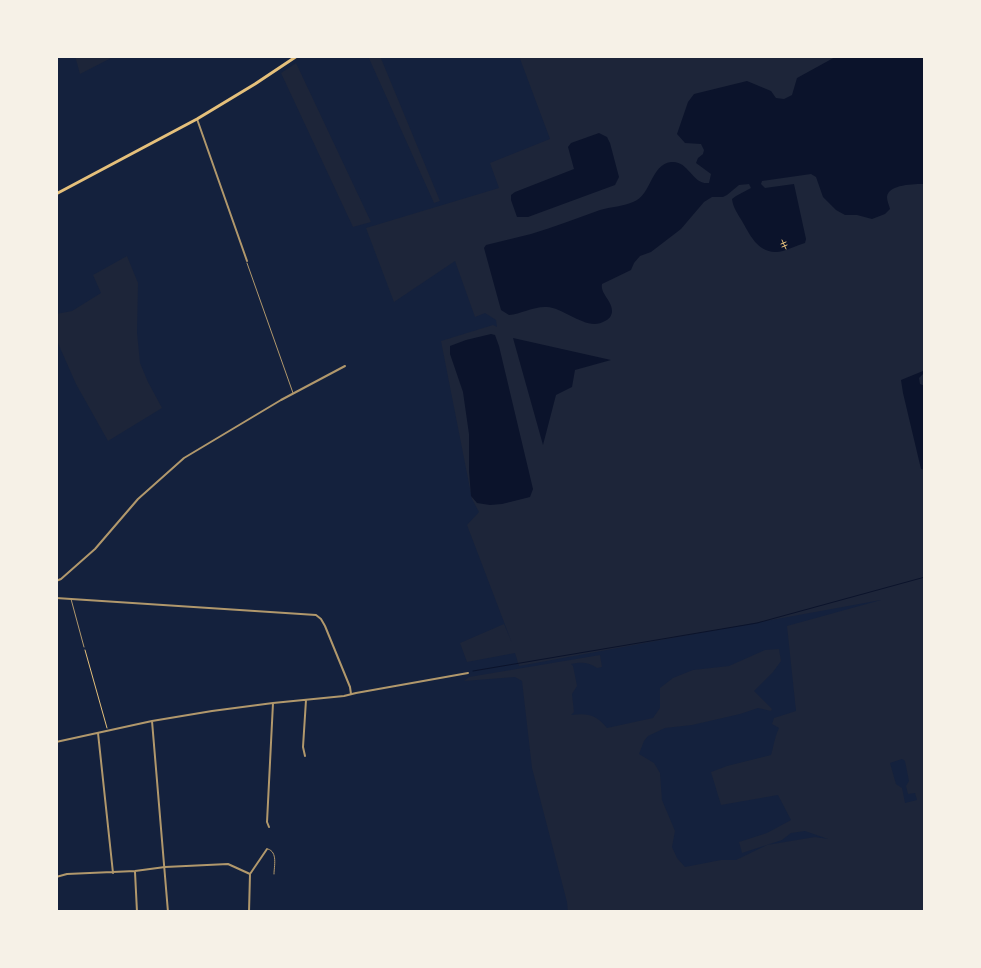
<!DOCTYPE html>
<style>
body{margin:0}
#map{position:relative;width:981px;height:968px;overflow:hidden;background:#14213d;font-family:"Space Grotesk",sans-serif}
canvas{display:block}
.frame{position:absolute;inset:0;border:58px solid #f6f1e7;pointer-events:none}
</style>
<div id="map">
<canvas width="981" height="968"></canvas>
<div class="frame"></div>
</div>
<script>
const context = document.querySelector('canvas').getContext('2d');
context.lineJoin = 'round';
function fillPath(path, color) { context.fillStyle = color; context.fill(path, 'evenodd'); }
function trace(path, color, width, dash) { context.strokeStyle = color; context.lineWidth = width; context.lineCap = dash ? 'butt' : 'round'; context.setLineDash(dash || []); context.stroke(path); }
fillPath(new Path2D(`
 M 75,56 L 115,56 L 80,74 Z
 M 368,56 L 380,56 L 440,201 L 434,203 Z
 M 519,56 L 925,56 L 925,912 L 568,912 L 567,902 L 532,768 L 522,681 L 515,677 L 464,681 L 469,677 L 600,655 L 602,667 L 597,668 C 588,662 582,662 571,664 L 573,666 L 577,686 L 572,694 L 574,712 L 571,715 C 587,713 596,714 607,728 L 653,718 L 660,708 L 660,688 L 673,678 L 693,670 L 729,666 L 765,650 L 779,649 L 781,661 L 773,672 L 754,691 L 772,709 L 771,711 L 758,708 L 740,714 L 692,725 L 665,728 L 648,736 L 644,741 L 639,754 L 654,763 L 660,773 L 662,800 L 675,831 L 672,847 L 677,858 L 685,867 L 721,860 L 736,860 L 767,845 L 815,837 L 828,839 L 805,831 L 791,833 L 782,840 L 742,853 L 739,842 L 767,833 L 791,820 L 778,795 L 721,805 L 711,772 L 727,766 L 771,755 C 774,745 774,739 779,728 L 772,724 L 774,718 L 796,711 L 787,626 L 881,600 L 519,666 L 515,653 L 467,662 L 460,643 L 504,624 L 512,643 L 467,525 L 479,512 L 472,499 L 441,341 L 493,325 L 497,327 L 496,320 L 485,313 L 475,317 L 455,261 L 394,302 L 366,228 L 499,188 L 490,163 L 550,139 ZM 902,759 L 905,761 L 909,781 L 906,786 L 908,794 L 915,793 L 917,800 L 905,803 L 902,788 L 896,784 L 890,763 Z
 M 296,63 L 371,222 L 353,227 L 281,73 Z
 M 127,256 L 138,283 L 137,333 L 140,363 L 148,382 L 162,408 L 108,441 L 76,384 L 57,341 L 56,314 L 72,311 L 101,293 L 93,275 Z`), '#1d2539');
fillPath(new Path2D(`
 M 837,56 L 925,56 L 925,184 C 915,184 888,184 887,197 C 887,201 889,205 890,209 L 885,214 L 872,219 L 857,215 L 845,215 L 836,210 L 823,197 L 816,177 L 811,174 L 762,181 L 761,184 L 765,188 L 794,184 L 806,239 L 805,243 C 797,245 782,253 775,252 C 757,251 750,235 742,221 C 738,214 733,208 732,199 L 736,196 L 751,188 L 749,184 L 739,185 L 727,195 L 723,197 L 712,197 L 704,202 L 681,229 L 651,252 L 640,256 L 634,263 L 631,270 L 602,284 C 600,294 613,301 612,312 C 611,317 609,319 605,321 C 587,332 565,308 547,307 C 534,306 521,314 509,315 L 501,310 L 484,248 L 486,245 C 501,241 516,238 531,234 C 554,227 577,218 600,210 C 610,207 625,206 633,202 C 652,195 650,165 671,162 C 689,160 692,185 709,183 L 711,174 L 696,163 L 698,158 L 703,154 L 704,150 L 701,144 L 685,143 L 677,134 L 688,102 L 694,94 L 747,81 L 771,91 L 776,98 L 784,99 L 792,95 L 797,78 Z
 M 599,133 L 607,137 L 610,143 L 619,177 L 615,185 L 528,217 L 517,217 L 511,200 L 511,195 L 515,192 L 574,169 L 568,147 L 571,143 Z
 M 491,334 L 495,335 L 499,346 L 533,489 L 530,497 L 502,504 L 490,505 L 477,503 L 471,496 L 469,471 L 469,434 L 463,392 L 450,354 L 450,346 L 466,340 Z
 M 513,338 L 611,360 L 575,370 L 572,387 L 556,395 L 543,445 Z
 M 923,371 L 924,373 L 919,378 L 920,384 L 925,386 L 925,470 L 921,469 L 903,393 L 901,380 Z`), '#0b132b');
trace(new Path2D(`
 M 473,671 L 757,623 L 925,577`), '#0b132b', 1);
trace(new Path2D(`
 M 782,240 L 786,249
 M 781,244 L 786,242
 M 782,247 L 787,245
 M 85,650 L 107,728`), '#e5c07b', 1);
trace(new Path2D(`
 M 247,263 L 293,393
 M 71,599 L 84,647
 M 268,849 C 278,852 274,866 274,874`), '#b1986c', 1);
trace(new Path2D(`
 M 197,119 L 247,261
 M 56,581 L 61,579 L 95,549 L 138,499 L 184,458 L 281,400 L 345,366
 M 56,598 L 316,615 L 321,619 L 325,626 L 350,687 L 351,694
 M 152,721 L 168,912
 M 98,733 L 113,873
 M 56,742 L 152,721 L 212,711 L 273,703 L 344,696 L 356,693 L 468,673
 M 305,756 L 303,747 L 306,700
 M 269,827 L 267,822 L 273,703
 M 135,872 L 137,912
 M 250,874 L 267,849
 M 56,877 L 67,874 L 135,871 L 165,867 L 228,864 L 250,874 L 249,912`), '#b1986c', 2);
trace(new Path2D(`
 M 56,194 L 197,119 L 255,84 L 297,56`), '#e5c07b', 3);
</script>
